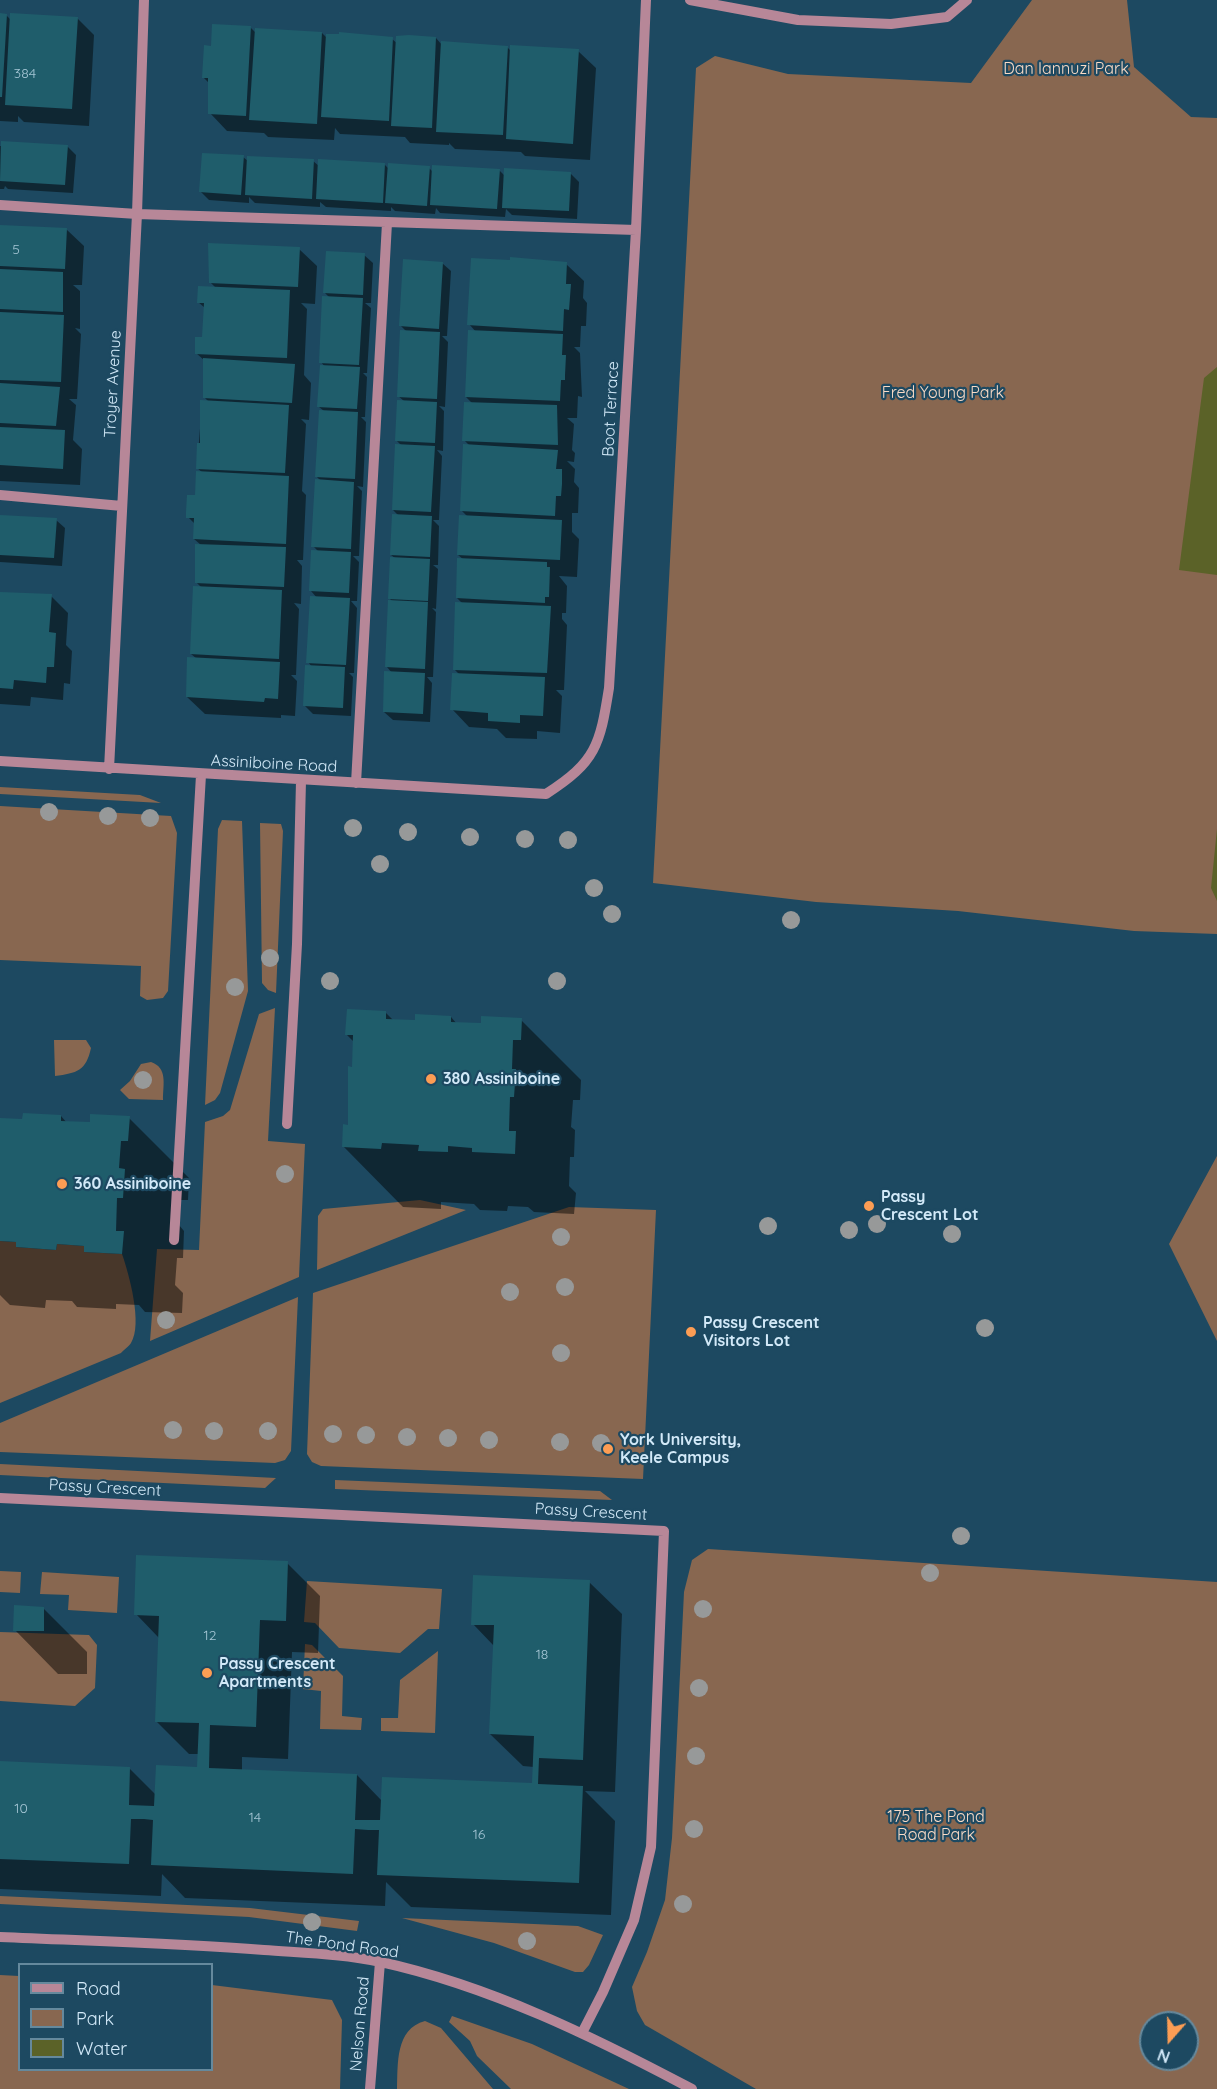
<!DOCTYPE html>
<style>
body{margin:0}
#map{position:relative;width:1217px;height:2089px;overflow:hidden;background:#1d4961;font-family:Quicksand,sans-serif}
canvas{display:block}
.legend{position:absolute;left:18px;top:1963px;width:195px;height:108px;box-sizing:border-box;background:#1d4961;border:2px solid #65899d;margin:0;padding:8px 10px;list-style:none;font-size:18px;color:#d2e9f8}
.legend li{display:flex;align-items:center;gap:12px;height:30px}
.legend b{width:30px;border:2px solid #65899d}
.north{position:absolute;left:1139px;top:2011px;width:60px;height:60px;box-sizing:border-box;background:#1d4961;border:2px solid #65899d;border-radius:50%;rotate:200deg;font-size:16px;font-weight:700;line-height:24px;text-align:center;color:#d2e9f8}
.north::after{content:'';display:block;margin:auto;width:21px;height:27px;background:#fc9d54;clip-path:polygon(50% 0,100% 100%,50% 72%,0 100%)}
</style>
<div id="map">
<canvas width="1217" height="2089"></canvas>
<ul class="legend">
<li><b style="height:8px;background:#b78798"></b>Road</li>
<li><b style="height:16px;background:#886750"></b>Park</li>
<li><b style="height:16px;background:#5b6228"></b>Water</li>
</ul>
<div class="north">N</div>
</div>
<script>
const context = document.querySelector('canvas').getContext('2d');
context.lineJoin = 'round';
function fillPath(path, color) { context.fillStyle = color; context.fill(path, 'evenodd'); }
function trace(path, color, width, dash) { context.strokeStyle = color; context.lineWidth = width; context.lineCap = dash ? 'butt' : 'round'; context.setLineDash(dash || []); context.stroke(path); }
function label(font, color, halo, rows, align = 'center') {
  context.font = font + ' Quicksand,sans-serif'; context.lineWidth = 4.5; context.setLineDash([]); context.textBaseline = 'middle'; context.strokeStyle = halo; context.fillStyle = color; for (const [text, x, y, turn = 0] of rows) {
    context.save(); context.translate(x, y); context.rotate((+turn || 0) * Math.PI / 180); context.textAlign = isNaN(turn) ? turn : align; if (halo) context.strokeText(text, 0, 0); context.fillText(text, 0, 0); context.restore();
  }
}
fillPath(new Path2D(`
 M 1032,0 L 1127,0 L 1134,67 L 1191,117 L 1217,118 L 1217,934 L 1134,931 L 958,911 L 816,902 L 653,883 L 696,68 L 715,56 L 788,74 L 971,83 Z
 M 0,787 L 140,795 L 161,803 L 0,794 Z
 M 0,806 L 171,816 L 177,833 L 168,991 L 163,998 L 147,1000 L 140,996 L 141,966 L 0,960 Z
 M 222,820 L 242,821 L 248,991 L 220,1093 L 215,1100 L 205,1105 L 218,829 Z
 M 260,823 L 281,824 L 283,831 L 276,993 L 268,990 L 262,983 Z
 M 275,1008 L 268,1141 L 305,1144 L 299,1277 L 150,1341 L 157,1249 L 199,1250 L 205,1122 L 223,1116 L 230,1110 L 259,1014 Z
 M 54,1040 L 86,1040 L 91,1048 C 86,1071 77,1073 55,1076 Z
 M 151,1062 C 168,1068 163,1084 163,1100 L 129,1099 L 120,1090 L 130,1081 L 141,1064 Z
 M 1217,1156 L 1217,1341 L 1169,1244 Z
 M 420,1200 L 466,1210 L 317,1270 L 318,1216 L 323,1209 Z
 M 569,1207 L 656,1210 L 643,1479 L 321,1466 L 312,1462 L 307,1454 L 313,1293 Z
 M 0,1241 L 16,1242 L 16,1247 L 56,1250 L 57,1244 L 84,1246 L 84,1252 L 122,1254 C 129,1274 143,1324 131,1343 C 129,1346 124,1350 121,1353 L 0,1403 Z
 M 298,1297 L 291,1451 L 285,1460 L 275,1463 L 0,1452 L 0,1423 Z
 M 0,1464 L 276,1478 L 265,1488 L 0,1475 Z
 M 335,1480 L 600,1491 L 612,1500 L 335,1489 Z
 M 708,1549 L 1217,1582 L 1217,2089 L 756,2089 L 645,2025 L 637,2011 L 632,1987 L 647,1952 L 665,1900 L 672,1838 L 684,1592 L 692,1560 ZM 1151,2023 L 1187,2023 L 1187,2059 L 1151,2059 Z
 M 0,1571 L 21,1572 L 20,1593 L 0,1592 Z
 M 42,1572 L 119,1577 L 117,1613 L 68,1610 L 69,1595 L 40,1594 Z
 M 307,1581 L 442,1589 L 439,1629 L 428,1629 L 400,1653 L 339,1648 L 315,1623 L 304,1622 Z
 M 0,1632 L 89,1635 L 97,1645 L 95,1688 L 75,1706 L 0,1701 Z
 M 305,1644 L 312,1645 L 343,1676 L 342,1716 L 362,1718 L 361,1730 L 320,1729 L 321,1691 L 303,1689 Z
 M 438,1651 L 435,1733 L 381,1731 L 381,1718 L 398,1718 L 400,1680 Z
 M 0,1896 L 250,1908 L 359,1921 L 357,1931 L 249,1917 L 0,1904 Z
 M 402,1918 L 578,1926 L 603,1935 L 589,1965 L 583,1972 L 575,1972 L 494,1943 Z
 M 0,1975 L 19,1976 L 20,2070 L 212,2070 L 212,1985 L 332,2000 L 342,2020 L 340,2089 L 0,2089 Z
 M 452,2016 L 532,2044 L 629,2089 L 511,2089 L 477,2056 L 470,2041 L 449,2022 Z
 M 425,2021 L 441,2028 L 493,2089 L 397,2089 C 398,2064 395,2029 425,2021 Z`), '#886750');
fillPath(new Path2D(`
 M 1217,367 L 1217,575 L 1179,570 L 1204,378 Z
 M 1217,829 L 1217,901 L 1211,888 Z`), '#5b6228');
fillPath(new Path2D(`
 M 0,14 L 6,15 L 11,20 L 77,18 L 94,35 L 89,126 L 24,122 L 18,116 L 18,122 L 0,121 Z
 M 250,27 L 256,33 L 322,33 L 327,38 L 392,39 L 398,44 L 436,38 L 442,45 L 507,47 L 511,51 L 578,51 L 596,68 L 590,160 L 525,156 L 521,152 L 455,149 L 449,143 L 449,145 L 410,143 L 405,137 L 340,134 L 335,128 L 334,140 L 268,137 L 264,133 L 227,131 L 210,113 L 210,84 L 203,77 L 212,47 Z
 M 0,146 L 67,146 L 76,155 L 73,193 L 8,189 L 5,186 L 4,189 L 0,189 Z
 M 243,157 L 248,161 L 313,161 L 319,166 L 384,164 L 389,169 L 429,168 L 433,172 L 499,170 L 505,176 L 571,174 L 579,182 L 577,219 L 512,215 L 506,209 L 505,217 L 440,213 L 436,208 L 435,214 L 395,211 L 391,207 L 391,211 L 326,207 L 320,202 L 320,207 L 255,203 L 249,197 L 249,203 L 209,200 L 201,192 Z
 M 0,227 L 66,229 L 84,246 L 82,285 L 73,285 L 80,291 L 80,329 L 75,328 L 81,334 L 77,399 L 69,399 L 76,405 L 73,440 L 82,449 L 80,485 L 0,481 Z
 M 299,249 L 317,266 L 315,304 L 301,303 L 307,309 L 304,375 L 311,383 L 309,420 L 301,419 L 306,424 L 302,491 L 306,495 L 303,560 L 297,560 L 302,566 L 301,604 L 294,603 L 299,609 L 296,675 L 291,675 L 297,681 L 295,716 L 281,715 L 281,718 L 205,714 L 187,697 L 197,659 L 191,654 L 202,588 L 196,582 L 201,545 L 194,539 L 195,524 L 188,517 L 203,473 L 197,468 L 202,402 L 209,402 L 204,397 L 205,361 L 196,353 L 203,339 L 205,308 L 198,302 L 216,288 L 210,282 Z
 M 364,255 L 373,263 L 371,303 L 365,303 L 371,308 L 367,373 L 363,373 L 367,377 L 365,417 L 361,417 L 366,422 L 363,487 L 357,486 L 362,491 L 359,556 L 353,556 L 359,562 L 357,601 L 351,601 L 357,608 L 354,673 L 349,673 L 353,677 L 351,716 L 313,714 L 305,706 L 312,667 L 308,662 L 317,598 L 311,591 L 319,552 L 313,546 L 321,481 L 316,476 L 324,411 L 319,407 L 325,367 L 321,362 L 330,298 L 325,293 Z
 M 442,263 L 451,271 L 447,336 L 442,336 L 448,342 L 445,407 L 439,406 L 444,411 L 443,451 L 437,450 L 442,456 L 439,520 L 433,520 L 439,526 L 438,565 L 433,565 L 438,569 L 436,609 L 432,608 L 436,612 L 433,677 L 427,677 L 432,683 L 430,722 L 393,720 L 384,712 L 392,673 L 387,667 L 393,602 L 389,598 L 396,559 L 391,555 L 399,516 L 393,510 L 402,446 L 396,440 L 404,401 L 398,396 L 406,331 L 401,326 Z
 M 566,264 L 584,281 L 583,298 L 587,303 L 586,326 L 581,326 L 580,347 L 574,347 L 580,353 L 582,397 L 578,396 L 577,418 L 567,418 L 574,424 L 572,450 L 575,453 L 574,462 L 567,461 L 575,469 L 574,482 L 579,488 L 578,513 L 572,513 L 572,532 L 579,539 L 577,577 L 559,576 L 567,586 L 566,613 L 562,613 L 562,619 L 567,625 L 564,690 L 556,690 L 562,696 L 560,733 L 537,731 L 537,739 L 506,738 L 497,729 L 469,727 L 452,709 L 459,674 L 454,669 L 463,604 L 457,598 L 464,560 L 458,555 L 468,517 L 461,510 L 470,446 L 464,440 L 473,404 L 466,397 L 476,332 L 469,324 Z
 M 0,517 L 56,520 L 65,528 L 62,566 L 0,562 Z
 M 0,593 L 51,596 L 68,613 L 66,645 L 72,651 L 70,684 L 64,683 L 63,700 L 31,697 L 30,706 L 0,704 Z
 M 386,1013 L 394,1021 L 417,1022 L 451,1017 L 457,1024 L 483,1025 L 521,1020 L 581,1080 L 580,1100 L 573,1100 L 571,1127 L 575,1130 L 574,1157 L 570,1157 L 569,1186 L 576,1193 L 574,1214 L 534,1212 L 528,1207 L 508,1206 L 507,1211 L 480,1210 L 474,1204 L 441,1202 L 441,1209 L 403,1207 L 343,1146 L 350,1126 L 354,1042 L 347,1035 Z
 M 61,1116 L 67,1123 L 91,1124 L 129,1118 L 189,1178 L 188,1200 L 180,1200 L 179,1225 L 184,1231 L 183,1258 L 177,1258 L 175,1285 L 183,1293 L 182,1313 L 145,1312 L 139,1305 L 116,1304 L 116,1309 L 77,1307 L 72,1301 L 46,1300 L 45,1308 L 10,1305 L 0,1295 L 0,1120 L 24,1121 Z
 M 287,1563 L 320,1596 L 318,1653 L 292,1652 L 288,1759 L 242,1757 L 242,1771 L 357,1775 L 382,1801 L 534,1785 L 534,1767 L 523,1766 L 490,1734 L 494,1646 L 473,1624 L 589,1582 L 622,1614 L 615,1792 L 585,1791 L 615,1821 L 611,1915 L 411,1907 L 386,1882 L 385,1906 L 185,1898 L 162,1874 L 161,1896 L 0,1889 L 0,1762 L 129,1768 L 156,1795 L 198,1768 L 199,1754 L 189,1754 L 156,1721 L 159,1638 L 136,1614 Z
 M 43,1608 L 87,1652 L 87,1674 L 58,1674 L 15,1630 Z`), '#0007');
fillPath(new Path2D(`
 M 0,13 L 7,14 L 2,97 L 0,97 Z
 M 10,13 L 78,17 L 72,109 L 5,105 Z
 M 212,24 L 251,26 L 246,116 L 208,114 L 208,78 L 202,78 L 204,45 L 211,46 Z
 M 255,28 L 322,32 L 317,124 L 249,120 Z
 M 339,32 L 393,37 L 389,121 L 321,117 L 326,34 L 339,34 Z
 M 409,35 L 436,37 L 432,128 L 391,126 L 396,36 Z
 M 441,41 L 508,46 L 503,135 L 436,132 Z
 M 510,45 L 579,49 L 573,144 L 506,139 Z
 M 1,141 L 68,145 L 65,185 L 0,181 Z
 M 202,153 L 244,155 L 241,195 L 199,192 Z
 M 247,156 L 314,159 L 312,199 L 245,195 Z
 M 318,159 L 385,163 L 383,203 L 316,199 Z
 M 388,163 L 430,166 L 427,206 L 385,203 Z
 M 432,165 L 500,169 L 497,209 L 430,205 Z
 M 504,168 L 571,172 L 569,211 L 502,208 Z
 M 0,225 L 67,228 L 65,269 L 0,266 Z
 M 208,243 L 300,247 L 298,287 L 209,283 Z
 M 326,251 L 365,253 L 363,295 L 323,293 Z
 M 510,257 L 567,262 L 566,284 L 571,284 L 569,310 L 564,309 L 563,331 L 467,325 L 471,258 L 510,260 Z
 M 403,259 L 443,262 L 439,329 L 399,326 Z
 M 0,269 L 63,272 L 63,312 L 0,309 Z
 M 198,286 L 290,290 L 287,358 L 195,354 L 195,337 L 202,337 L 204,303 L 197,303 Z
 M 322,296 L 363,298 L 359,365 L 319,363 Z
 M 0,312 L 64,315 L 61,382 L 0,380 Z
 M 400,330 L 440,332 L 437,399 L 397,397 Z
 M 468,330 L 563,334 L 562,355 L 566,355 L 565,375 L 565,380 L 561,380 L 560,401 L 465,397 Z
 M 203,358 L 295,364 L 292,403 L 203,398 Z
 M 320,365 L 360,367 L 357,409 L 317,407 Z
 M 0,383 L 60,387 L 56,426 L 0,423 Z
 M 200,400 L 289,405 L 285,473 L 196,469 L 197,443 L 200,443 Z
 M 397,400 L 437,402 L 435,443 L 395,441 Z
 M 464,402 L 557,405 L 558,445 L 462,441 Z
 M 319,410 L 358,412 L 355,479 L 315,477 Z
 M 0,427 L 65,430 L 63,469 L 0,465 Z
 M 395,444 L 435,446 L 431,512 L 392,510 Z
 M 463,444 L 558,450 L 556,469 L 562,469 L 562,484 L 561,496 L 556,496 L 555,516 L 460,511 Z
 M 196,471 L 289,476 L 286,544 L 193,539 L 194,518 L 186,518 L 186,512 L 187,495 L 195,495 Z
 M 315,479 L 354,482 L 351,549 L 311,547 Z
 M 392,514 L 432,516 L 430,557 L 390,555 Z
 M 0,515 L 57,518 L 54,558 L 0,555 Z
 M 459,515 L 562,520 L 560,560 L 457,555 Z
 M 195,544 L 286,547 L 284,587 L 195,583 Z
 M 311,550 L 351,552 L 349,593 L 309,591 Z
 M 390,557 L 430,559 L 428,601 L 388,599 Z
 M 457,558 L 547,562 L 547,567 L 550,567 L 549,597 L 545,597 L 545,603 L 456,598 Z
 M 193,586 L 282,590 L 279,659 L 190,654 Z
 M 0,592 L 52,594 L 49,632 L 56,633 L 54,667 L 47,667 L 46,683 L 14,680 L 13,689 L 0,688 Z
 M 310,596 L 350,598 L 346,665 L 306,663 Z
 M 388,600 L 428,602 L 425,669 L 385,667 Z
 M 455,602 L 551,606 L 547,673 L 453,670 Z
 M 187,657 L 280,662 L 278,699 L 265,698 L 264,702 L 186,697 Z
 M 305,665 L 345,667 L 343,708 L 303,706 Z
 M 384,671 L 425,673 L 423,714 L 383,712 Z
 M 452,673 L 545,677 L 543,716 L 520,715 L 520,723 L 488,721 L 488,713 L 450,710 Z
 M 347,1009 L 386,1011 L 386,1019 L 415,1020 L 415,1014 L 451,1016 L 451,1022 L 481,1023 L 481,1016 L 522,1018 L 521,1040 L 513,1040 L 512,1069 L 516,1069 L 514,1097 L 510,1097 L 509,1131 L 516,1131 L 515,1154 L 472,1152 L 472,1148 L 448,1146 L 448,1152 L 418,1151 L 419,1145 L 382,1143 L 381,1149 L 342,1147 L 343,1124 L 348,1125 L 348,1066 L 352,1067 L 353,1035 L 345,1035 Z
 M 23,1113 L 61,1115 L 61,1121 L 90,1122 L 90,1114 L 130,1116 L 128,1141 L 121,1141 L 119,1168 L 125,1169 L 123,1198 L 117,1198 L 116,1231 L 124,1231 L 122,1254 L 84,1252 L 84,1246 L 57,1244 L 56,1250 L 16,1247 L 16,1242 L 0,1241 L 0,1118 L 22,1119 Z
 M 136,1555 L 288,1561 L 286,1621 L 260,1620 L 256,1727 L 210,1725 L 209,1768 L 357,1774 L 355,1820 L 380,1820 L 382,1777 L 532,1783 L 534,1736 L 489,1734 L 494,1625 L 471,1625 L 473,1575 L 590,1580 L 583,1760 L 539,1758 L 538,1784 L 583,1786 L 579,1883 L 377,1875 L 379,1830 L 368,1830 L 355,1829 L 353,1874 L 151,1865 L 153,1820 L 144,1819 L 131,1819 L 129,1864 L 0,1859 L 0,1761 L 130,1767 L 129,1805 L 154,1806 L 156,1765 L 197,1767 L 199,1723 L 155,1722 L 159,1616 L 134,1615 Z
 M 14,1605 L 44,1607 L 44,1631 L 13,1631 Z`), '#1f5d6b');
trace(new Path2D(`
 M 690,0 L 798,20 L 891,24 L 947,17 L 967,0
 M 0,205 L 137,214 L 636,230
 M 0,495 L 122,506
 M 0,761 L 546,794 C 596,762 600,745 609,688 L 636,230 L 646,0
 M 109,769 L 137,214 L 144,0
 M 356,783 L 387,223
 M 287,1124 L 297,944 L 301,781
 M 174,1240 L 201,775
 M 0,1498 L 664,1531 L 651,1847 L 634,1920 L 603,1992 L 582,2033
 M 0,1937 C 88,1941 176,1943 264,1950 C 303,1953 343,1954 381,1962 C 490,1986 594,2037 692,2089
 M 370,2089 L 380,1962`), '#b78798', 10);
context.fillStyle = '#979999';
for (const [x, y] of [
 [49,812],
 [108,816],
 [150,818],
 [353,828],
 [408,832],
 [470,837],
 [525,839],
 [568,840],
 [380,864],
 [594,888],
 [612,914],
 [791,920],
 [270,958],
 [330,981],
 [557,981],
 [235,987],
 [143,1080],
 [285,1174],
 [877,1224],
 [768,1226],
 [849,1230],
 [952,1234],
 [561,1237],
 [565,1287],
 [510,1292],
 [166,1320],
 [985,1328],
 [561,1353],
 [173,1430],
 [214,1431],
 [268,1431],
 [333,1434],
 [366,1435],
 [407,1437],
 [448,1438],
 [489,1440],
 [560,1442],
 [601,1443],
 [961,1536],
 [930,1573],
 [703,1609],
 [699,1688],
 [696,1756],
 [694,1829],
 [683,1904],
 [312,1922],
 [527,1941]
]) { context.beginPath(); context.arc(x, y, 9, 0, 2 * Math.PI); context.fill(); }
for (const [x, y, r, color] of [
 [431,1079,6,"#fc9d54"],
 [62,1184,6,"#fc9d54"],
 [869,1206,6,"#fc9d54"],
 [691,1332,6,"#fc9d54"],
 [608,1449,6,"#fc9d54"],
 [207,1673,6,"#fc9d54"]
]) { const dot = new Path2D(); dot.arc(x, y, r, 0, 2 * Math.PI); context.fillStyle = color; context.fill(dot); trace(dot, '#1d4961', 2); }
label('14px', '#a5c6d5', null, [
 ["384",25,74],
 ["5",16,250],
 ["12",210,1636],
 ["18",542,1655],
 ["10",21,1809],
 ["14",255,1818],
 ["16",479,1835]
]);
label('16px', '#fadbc6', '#1d4961', [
 ["Dan Iannuzi Park",1066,69],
 ["Fred Young Park",943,393],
 ["175 The Pond",936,1817],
 ["Road Park",936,1835]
]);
label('16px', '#d2e9f8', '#1d4961', [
 ["Troyer Avenue",113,384,-87],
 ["Boot Terrace",611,409,-87],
 ["Assiniboine Road",274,764,3],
 ["Passy Crescent",105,1488,3],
 ["Passy Crescent",591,1512,3],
 ["The Pond Road",342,1945,8],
 ["Nelson Road",360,2024,-85]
]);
label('bold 16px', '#d2e9f8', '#1d4961', [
 ["380 Assiniboine",443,1079],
 ["360 Assiniboine",74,1184],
 ["Passy",881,1197],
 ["Crescent Lot",881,1215],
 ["Passy Crescent",703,1323],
 ["Visitors Lot",703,1341],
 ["York University,",620,1440],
 ["Keele Campus",620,1458],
 ["Passy Crescent",219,1664],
 ["Apartments",219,1682]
], 'left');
</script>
